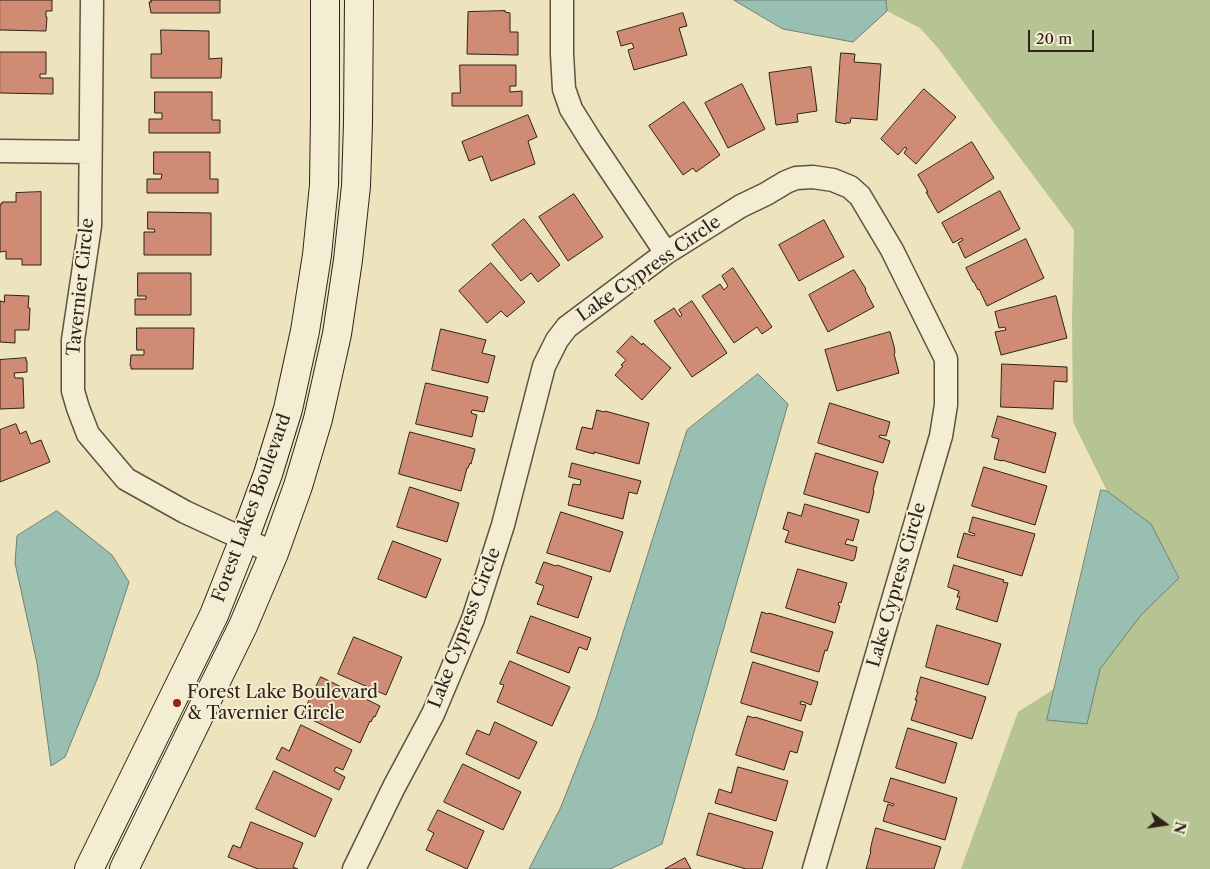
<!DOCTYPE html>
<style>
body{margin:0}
#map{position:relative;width:1210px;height:869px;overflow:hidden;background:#ede3bd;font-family:"Libre Caslon Text",serif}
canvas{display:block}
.north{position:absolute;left:1140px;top:799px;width:50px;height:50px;-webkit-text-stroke:4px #f3edd4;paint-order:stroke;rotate:104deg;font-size:14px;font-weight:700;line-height:20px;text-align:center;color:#2f2218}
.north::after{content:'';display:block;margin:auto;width:18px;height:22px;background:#2f2218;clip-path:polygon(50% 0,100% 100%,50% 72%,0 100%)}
.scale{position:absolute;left:1028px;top:30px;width:66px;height:22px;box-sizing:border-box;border:2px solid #2f2218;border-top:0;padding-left:6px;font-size:15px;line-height:18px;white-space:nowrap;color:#2f2218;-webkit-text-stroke:4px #f3edd4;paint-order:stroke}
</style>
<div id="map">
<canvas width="1210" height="869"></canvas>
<div class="north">N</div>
<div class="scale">20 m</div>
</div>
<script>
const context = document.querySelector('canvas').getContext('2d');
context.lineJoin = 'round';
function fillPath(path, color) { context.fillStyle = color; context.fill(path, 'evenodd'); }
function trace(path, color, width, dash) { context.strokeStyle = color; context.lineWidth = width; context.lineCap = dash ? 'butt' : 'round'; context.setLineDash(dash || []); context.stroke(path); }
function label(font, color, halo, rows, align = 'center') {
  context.font = font + ' "Libre Caslon Text",serif'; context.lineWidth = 4; context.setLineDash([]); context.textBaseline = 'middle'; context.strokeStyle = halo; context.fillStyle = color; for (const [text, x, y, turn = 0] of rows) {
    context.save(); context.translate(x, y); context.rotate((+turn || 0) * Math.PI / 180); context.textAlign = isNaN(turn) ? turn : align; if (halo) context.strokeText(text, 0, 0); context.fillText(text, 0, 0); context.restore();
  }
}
fillPath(new Path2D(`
 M 886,0 L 1210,0 L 1210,869 L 961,869 L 1018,712 L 1054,689 L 1047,720 L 1087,724 L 1100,669 L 1141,615 L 1179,577 L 1151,524 L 1107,491 L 1073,422 L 1072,319 L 1074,230 L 938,48 L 920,28 L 887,11 Z`), '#b6c493');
const water = new Path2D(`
 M 734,0 L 886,0 L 887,11 L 853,42 L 783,29 Z
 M 758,374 L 788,404 L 662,844 L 610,869 L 529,869 L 560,809 L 596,718 L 687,430 Z
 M 1101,490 L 1107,491 L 1151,524 L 1179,578 L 1141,615 L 1100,669 L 1087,724 L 1047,720 Z
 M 57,511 L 112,555 L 129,582 L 98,677 L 65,757 L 51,766 L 37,663 L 15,563 L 17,536 Z`);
fillPath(water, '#99beb2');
trace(water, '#6f8074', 1);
const building = new Path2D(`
 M 0,0 L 52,0 L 52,11 L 46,11 L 46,17 L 47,17 L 46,31 L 0,30 Z
 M 151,0 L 220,0 L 220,13 L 151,13 L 149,2 L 151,2 Z
 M 505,11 L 505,12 L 510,13 L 510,32 L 518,32 L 518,55 L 467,54 L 468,12 Z
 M 683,13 L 687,26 L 679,28 L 687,55 L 634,70 L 628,50 L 634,48 L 632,43 L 621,46 L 617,32 Z
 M 161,30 L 209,31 L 209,59 L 222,58 L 221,78 L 151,78 L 151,54 L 161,54 Z
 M 0,52 L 46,52 L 46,74 L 40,74 L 40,78 L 53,78 L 53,94 L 0,93 Z
 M 841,53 L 855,54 L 854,62 L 881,64 L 877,120 L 851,118 L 850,123 L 846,123 L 846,124 L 836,122 Z
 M 460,65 L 516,65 L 516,86 L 510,86 L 510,92 L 522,91 L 522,106 L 452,106 L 452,93 L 460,93 Z
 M 811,67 L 817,111 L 797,114 L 798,122 L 776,125 L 769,73 Z
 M 742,84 L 765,129 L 728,148 L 705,103 Z
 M 924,89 L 956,117 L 916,164 L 904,153 L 907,148 L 905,147 L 898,155 L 881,139 Z
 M 155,92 L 212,92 L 212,120 L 220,120 L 220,133 L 149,133 L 149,119 L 162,119 L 162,113 L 155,113 Z
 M 684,102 L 720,155 L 696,172 L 693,168 L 683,175 L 649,126 Z
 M 528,115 L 537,137 L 528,141 L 535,164 L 491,181 L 482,156 L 469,161 L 462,142 Z
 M 972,142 L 994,178 L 938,213 L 926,192 L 928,192 L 918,175 Z
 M 154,152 L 210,152 L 210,179 L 218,179 L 218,193 L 147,193 L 147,179 L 161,179 L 162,174 L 154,174 Z
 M 1000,191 L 1020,229 L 965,258 L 958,243 L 963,240 L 962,238 L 953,243 L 942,223 Z
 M 41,192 L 41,265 L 22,265 L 22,259 L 6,259 L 6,251 L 0,252 L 0,204 L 2,204 L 2,202 L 16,202 L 16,193 Z
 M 574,194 L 603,237 L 568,261 L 539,217 Z
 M 148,212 L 211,213 L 211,255 L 144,255 L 144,232 L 155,232 L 154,229 L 148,229 Z
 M 524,219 L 560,265 L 538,282 L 531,273 L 521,281 L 492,245 Z
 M 824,220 L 844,257 L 799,281 L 779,245 Z
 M 1026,239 L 1044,278 L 987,306 L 979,289 L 978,290 L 974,282 L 973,282 L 966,268 Z
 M 491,263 L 525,302 L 507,317 L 501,311 L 487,323 L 459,291 Z
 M 733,268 L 772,327 L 762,334 L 757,327 L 734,343 L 702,296 L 720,284 L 724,290 L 728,286 L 722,276 Z
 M 854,270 L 866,289 L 865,290 L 874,307 L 828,332 L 809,295 Z
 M 138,273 L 191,273 L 191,315 L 135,315 L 135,299 L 146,299 L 146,296 L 138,296 Z
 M 5,295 L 29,296 L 28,308 L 30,308 L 29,330 L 15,330 L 15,343 L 0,342 L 0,301 L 4,302 Z
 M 1056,296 L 1067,338 L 1001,355 L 995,332 L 1006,330 L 1005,327 L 999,328 L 995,312 Z
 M 692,301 L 727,353 L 692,377 L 654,321 L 674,308 L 680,317 L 682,315 L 679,310 Z
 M 137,328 L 194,328 L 193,369 L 131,369 L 131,366 L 130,366 L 131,355 L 144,355 L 144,350 L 137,350 Z
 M 441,329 L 486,340 L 482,353 L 495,356 L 488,383 L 432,370 Z
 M 890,332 L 894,346 L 895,353 L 894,354 L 899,373 L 837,391 L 825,350 Z
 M 632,336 L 642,345 L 643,343 L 671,368 L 642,400 L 615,375 L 623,366 L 621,365 L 626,360 L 617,352 Z
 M 26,358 L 26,361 L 27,361 L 27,372 L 14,373 L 15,378 L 23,378 L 24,408 L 0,409 L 0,360 Z
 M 1002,364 L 1067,367 L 1067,382 L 1054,381 L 1053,409 L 1001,407 Z
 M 426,383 L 488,397 L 484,412 L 472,410 L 471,413 L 477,415 L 472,437 L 416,424 Z
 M 830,403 L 890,422 L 886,436 L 880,435 L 879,437 L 890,441 L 883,463 L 818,443 Z
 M 597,410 L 604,412 L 605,411 L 649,423 L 639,464 L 594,452 L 594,454 L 576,449 L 582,427 L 592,429 Z
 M 998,416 L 1056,433 L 1045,473 L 1002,460 L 1002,461 L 994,459 L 999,439 L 992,437 Z
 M 16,424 L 20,434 L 26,431 L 31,444 L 41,440 L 50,462 L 0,482 L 0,430 Z
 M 410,432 L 475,449 L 471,464 L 470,463 L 468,468 L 467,468 L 461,491 L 399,474 Z
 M 816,453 L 878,472 L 873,490 L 874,491 L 869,513 L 804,494 Z
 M 572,463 L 641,481 L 637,494 L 629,492 L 623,519 L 568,505 L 573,484 L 580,485 L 581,480 L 569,477 Z
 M 984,467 L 1047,486 L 1035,525 L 972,506 Z
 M 410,487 L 459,503 L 447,542 L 397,527 Z
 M 805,504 L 859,520 L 853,541 L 847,539 L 845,544 L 857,547 L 855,558 L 853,561 L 785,542 L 789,531 L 783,529 L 788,512 L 801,516 Z
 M 561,512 L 623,532 L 610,572 L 547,553 Z
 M 973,517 L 1035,534 L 1022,576 L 957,557 L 964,533 L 974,536 L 975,534 L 969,532 Z
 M 393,541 L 441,559 L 426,598 L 378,579 Z
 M 544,562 L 556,566 L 557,565 L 592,577 L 578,618 L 537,604 L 544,586 L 536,583 Z
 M 954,565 L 1004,580 L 1003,582 L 1008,583 L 997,622 L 956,609 L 960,597 L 957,597 L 959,591 L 948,587 Z
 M 798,569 L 847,583 L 841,603 L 839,602 L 838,605 L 840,606 L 835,623 L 786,608 Z
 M 762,612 L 768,614 L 769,613 L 833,632 L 827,651 L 825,650 L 819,672 L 751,652 Z
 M 531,616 L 591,638 L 587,650 L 579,647 L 569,673 L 517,653 Z
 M 937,625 L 1001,644 L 988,685 L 926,667 Z
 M 354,637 L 402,657 L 386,695 L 338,674 Z
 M 510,661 L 570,687 L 552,726 L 497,702 L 504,685 L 500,684 Z
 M 753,662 L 818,682 L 811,705 L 801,701 L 800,704 L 806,705 L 801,721 L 741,703 Z
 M 321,677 L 380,706 L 375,717 L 374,716 L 371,722 L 370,721 L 360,743 L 302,715 Z
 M 921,677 L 986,697 L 972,739 L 911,720 L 917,700 L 915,700 L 918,692 L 917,692 Z
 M 748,716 L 754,718 L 755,717 L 803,732 L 797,753 L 790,751 L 784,770 L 736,755 Z
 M 495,722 L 537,742 L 519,779 L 466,754 L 477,730 L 489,735 Z
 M 301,725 L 352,750 L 343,770 L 336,767 L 334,771 L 345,777 L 339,790 L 276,759 L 282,747 L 289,751 Z
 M 908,728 L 957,743 L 945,783 L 942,783 L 937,781 L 896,768 Z
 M 463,764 L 521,792 L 503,830 L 444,802 Z
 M 738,767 L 788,781 L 776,821 L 715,803 L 719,789 L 731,793 Z
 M 274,771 L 332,799 L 315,837 L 256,809 Z
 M 891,778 L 957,798 L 945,840 L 883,821 L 888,804 L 893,806 L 894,804 L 884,801 Z
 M 438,810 L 484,831 L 467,869 L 426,850 L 434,833 L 428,830 Z
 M 709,813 L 773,832 L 762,869 L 746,869 L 697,855 Z
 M 251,822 L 303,843 L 293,867 L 298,869 L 258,869 L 228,857 L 233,845 L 240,848 Z
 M 876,828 L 941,847 L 934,869 L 866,869 L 871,851 L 870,851 L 872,842 Z
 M 685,858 L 691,869 L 665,869 Z`);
fillPath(building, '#cf8b73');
trace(building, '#2f2218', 1);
const minor = new Path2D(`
 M 92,0 L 90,226 L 73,340 L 73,391 L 78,408 L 88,434 L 126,479 L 185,512 L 274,553
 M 562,0 L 562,54 L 564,89 L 571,109 L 591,141 L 666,253
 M 0,151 L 90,152
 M 354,869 L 394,787 L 433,714 L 473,619 L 503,525 L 544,366 L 557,340 L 567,327 L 666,253 L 741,206 L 766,194 L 786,182 L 796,178 L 813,177 L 833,180 L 850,187 L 860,196 L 892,250 L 946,359 L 946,405 L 941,436 L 814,869`);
const secondary = new Path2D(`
 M 89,869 L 214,615 L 244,539 L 268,474 L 288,409 L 305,331 L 317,255 L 324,185 L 325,116 L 325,0
 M 124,869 L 243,626 L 274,553 L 298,486 L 318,419 L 337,334 L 348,260 L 356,186 L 358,123 L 359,0`);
trace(minor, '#5e5241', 25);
trace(secondary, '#2f2218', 30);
trace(minor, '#f3edd4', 22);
trace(secondary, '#f3edd4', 28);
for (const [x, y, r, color] of [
 [177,703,5,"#8f2418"]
]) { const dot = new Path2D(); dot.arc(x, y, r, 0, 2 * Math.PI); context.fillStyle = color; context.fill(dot); trace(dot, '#f3edd4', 2); }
label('18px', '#2f2218', '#f3edd4', [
 ["Lake Cypress Circle",649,269,-35],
 ["Tavernier Circle",81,287,-84],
 ["Forest Lakes Boulevard",252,508,-70],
 ["Lake Cypress Circle",897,585,-74],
 ["Lake Cypress Circle",465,628,-69]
]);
label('18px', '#2f2218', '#f3edd4', [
 ["Forest Lake Boulevard",187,693],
 ["& Tavernier Circle",187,714]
], 'left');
</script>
